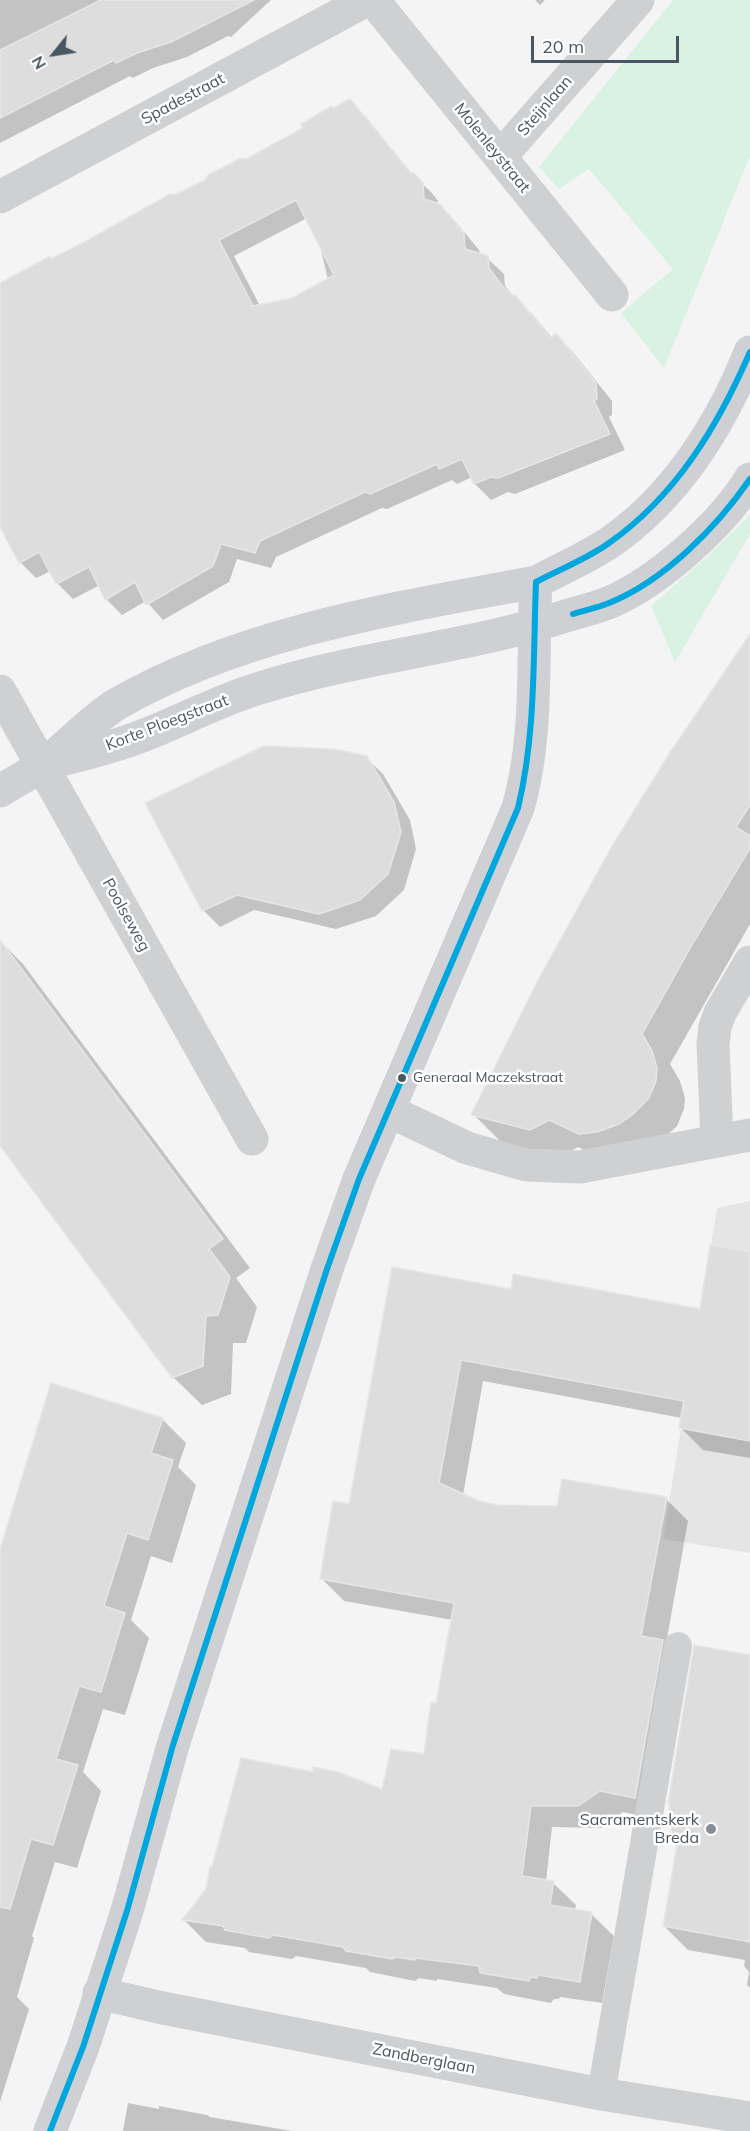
<!DOCTYPE html>
<style>
body{margin:0}
#map{position:relative;width:750px;height:2131px;overflow:hidden;background:#f4f4f4;font-family:Mulish,sans-serif}
canvas{display:block}
.north{position:absolute;left:24px;top:24px;width:60px;height:60px;-webkit-text-stroke:4px #fff;paint-order:stroke;rotate:240deg;font-size:16px;font-weight:700;line-height:24px;text-align:center;color:#4a5661}
.north::after{content:'';display:block;margin:auto;width:21px;height:27px;background:#4a5661;clip-path:polygon(50% 0,100% 100%,50% 72%,0 100%)}
.scale{position:absolute;left:531px;top:36px;width:148px;height:27px;box-sizing:border-box;border:3px solid #4a5661;border-top:0;padding-left:8px;font-size:18px;line-height:21px;white-space:nowrap;color:#4a5661;-webkit-text-stroke:4px #fff;paint-order:stroke}
</style>
<div id="map">
<canvas width="750" height="2131"></canvas>
<div class="north">N</div>
<div class="scale">20 m</div>
</div>
<script>
const context = document.querySelector('canvas').getContext('2d');
context.lineJoin = 'round';
function fillPath(path, color) { context.fillStyle = color; context.fill(path, 'evenodd'); }
function trace(path, color, width, dash) { context.strokeStyle = color; context.lineWidth = width; context.lineCap = dash ? 'butt' : 'round'; context.setLineDash(dash || []); context.stroke(path); }
function label(font, color, halo, rows, align = 'center') {
  context.font = font + ' Mulish,sans-serif'; context.lineWidth = 5; context.setLineDash([]); context.textBaseline = 'middle'; context.strokeStyle = halo; context.fillStyle = color; for (const [text, x, y, turn = 0] of rows) {
    context.save(); context.translate(x, y); context.rotate((+turn || 0) * Math.PI / 180); context.textAlign = isNaN(turn) ? turn : align; if (halo) context.strokeText(text, 0, 0); context.fillText(text, 0, 0); context.restore();
  }
}
fillPath(new Path2D(`
 M 750,1201 L 750,1553 L 663,1539 L 717,1208 Z`), '#e6e5e6');
fillPath(new Path2D(`
 M 673,0 L 750,0 L 750,156 L 664,368 L 621,313 L 673,269 L 589,169 L 559,189 L 539,167 Z
 M 750,514 L 750,534 L 675,662 L 651,606 L 708,556 Z`), '#d9f2e3');
fillPath(new Path2D(`
 M 0,0 L 271,0 L 231,37 L 228,36 L 187,57 L 153,68 L 133,78 L 130,76 L 0,143 Z
 M 535,0 L 545,0 L 540,5 Z
 M 350,101 L 366,117 L 413,175 L 431,192 L 438,201 L 438,205 L 456,222 L 479,250 L 480,255 L 487,258 L 504,274 L 505,286 L 513,296 L 532,314 L 552,338 L 556,335 L 572,351 L 612,401 L 612,415 L 609,417 L 625,450 L 515,494 L 508,492 L 491,500 L 475,484 L 472,477 L 457,484 L 452,480 L 387,509 L 382,508 L 276,557 L 271,568 L 237,559 L 229,582 L 163,620 L 146,601 L 122,615 L 106,599 L 100,585 L 73,599 L 57,583 L 51,571 L 36,578 L 20,562 L 0,524 L 0,284 L 246,160 L 305,129 ZM 307,218 L 320,245 L 328,280 L 292,299 L 260,306 L 234,256 Z
 M 750,639 L 750,924 L 670,1064 L 680,1081 L 685,1098 L 684,1109 L 677,1126 L 654,1148 L 608,1162 L 578,1147 L 559,1158 L 501,1142 L 473,1114 Z
 M 366,758 L 383,774 L 410,820 L 416,849 L 404,890 L 376,916 L 336,929 L 254,910 L 220,927 L 204,911 L 147,804 Z
 M 0,941 L 23,964 L 250,1268 L 236,1278 L 257,1307 L 246,1343 L 233,1343 L 231,1394 L 202,1405 L 173,1377 L 0,1144 Z
 M 750,1254 L 750,1458 L 703,1450 L 681,1428 L 682,1418 L 483,1381 L 463,1495 L 496,1507 L 559,1508 L 666,1499 L 688,1521 L 666,1644 L 657,1819 L 623,1812 L 601,1828 L 552,1827 L 546,1881 L 553,1883 L 576,1905 L 575,1911 L 591,1914 L 614,1936 L 602,2003 L 560,1997 L 559,1999 L 554,1999 L 551,2003 L 504,1994 L 497,1988 L 437,1979 L 437,1981 L 419,1978 L 415,1981 L 370,1972 L 366,1968 L 296,1956 L 292,1959 L 249,1952 L 245,1948 L 206,1942 L 184,1920 L 383,1791 L 425,1756 L 437,1705 L 453,1620 L 344,1601 L 321,1578 L 350,1506 L 512,1291 L 701,1310 Z
 M 162,1419 L 186,1443 L 178,1467 L 196,1485 L 172,1563 L 151,1556 L 131,1620 L 149,1638 L 125,1715 L 103,1709 L 83,1772 L 101,1791 L 77,1868 L 55,1862 L 32,1936 L 34,1938 L 17,1997 L 29,2009 L 0,2102 L 0,1554 Z
 M 750,1656 L 750,1988 L 747,1985 L 749,1972 L 744,1966 L 745,1960 L 688,1950 L 664,1926 L 678,1849 L 671,1841 L 675,1819 L 670,1814 L 671,1806 L 669,1803 Z
 M 128,2103 L 159,2109 L 159,2106 L 207,2115 L 210,2117 L 292,2131 L 123,2131 Z`), '#0003');
const building = new Path2D(`
 M 101,0 L 254,0 L 171,42 L 137,53 L 116,63 L 114,60 L 0,118 L 0,50 Z
 M 350,99 L 410,172 L 415,174 L 423,183 L 424,199 L 440,204 L 464,233 L 465,249 L 488,256 L 489,268 L 500,283 L 510,294 L 516,296 L 550,338 L 556,333 L 596,383 L 597,399 L 594,401 L 610,434 L 498,478 L 491,477 L 474,484 L 462,459 L 439,469 L 437,464 L 370,494 L 365,492 L 260,541 L 255,553 L 221,544 L 213,566 L 146,605 L 135,582 L 105,600 L 89,567 L 56,584 L 39,552 L 19,563 L 0,527 L 0,283 L 50,256 L 51,259 L 86,241 L 170,194 L 175,195 L 205,180 L 208,175 L 241,158 L 246,159 L 303,128 L 301,124 L 332,106 L 333,108 ZM 296,200 L 334,275 L 292,298 L 253,306 L 219,240 Z
 M 750,634 L 750,805 L 736,827 L 750,836 L 750,848 L 693,943 L 642,1034 L 652,1051 L 657,1068 L 656,1081 L 649,1098 L 632,1115 L 619,1124 L 597,1132 L 579,1134 L 549,1120 L 530,1130 L 471,1115 L 537,982 L 612,846 L 671,751 Z
 M 264,746 L 334,749 L 367,756 L 371,763 L 394,802 L 401,832 L 388,874 L 360,900 L 319,914 L 237,895 L 202,911 L 145,803 Z
 M 0,940 L 223,1239 L 209,1249 L 230,1277 L 218,1315 L 206,1316 L 203,1366 L 172,1378 L 0,1146 Z
 M 710,1245 L 750,1252 L 750,1441 L 679,1428 L 684,1401 L 461,1360 L 439,1483 L 477,1500 L 497,1505 L 557,1506 L 562,1479 L 667,1497 L 641,1636 L 663,1640 L 635,1798 L 600,1791 L 578,1806 L 531,1806 L 522,1876 L 554,1881 L 550,1905 L 592,1912 L 580,1982 L 538,1975 L 537,1978 L 531,1977 L 529,1981 L 480,1973 L 479,1966 L 415,1958 L 415,1960 L 396,1957 L 392,1959 L 346,1951 L 343,1947 L 273,1935 L 269,1938 L 246,1934 L 225,1930 L 223,1926 L 182,1920 L 206,1889 L 210,1866 L 212,1867 L 241,1758 L 313,1772 L 313,1767 L 338,1772 L 382,1789 L 391,1749 L 424,1754 L 431,1702 L 436,1703 L 454,1603 L 320,1579 L 333,1501 L 349,1504 L 392,1267 L 511,1289 L 513,1274 L 700,1309 Z
 M 51,1383 L 163,1418 L 151,1453 L 173,1460 L 148,1540 L 127,1533 L 104,1606 L 125,1613 L 101,1692 L 79,1686 L 56,1759 L 78,1765 L 53,1845 L 31,1839 L 10,1909 L 0,1907 L 0,1549 Z
 M 694,1645 L 750,1655 L 750,1942 L 663,1926 L 677,1845 L 669,1842 L 674,1816 L 668,1814 L 670,1804 L 668,1804 Z`);
fillPath(building, '#ddddde');
trace(building, '#e5e6e7', 1.5);
trace(new Path2D(`
 M 601,2094 L 678,1646`), '#ced0d2', 28);
trace(new Path2D(`
 M 373,0 L 612,295
 M 500,157 L 638,0
 M 0,197 L 367,0
 M 0,691 L 252,1139
 M 389,1111 L 467,1148 L 526,1165 L 580,1167 L 750,1135
 M 717,1141 L 713,1044 L 715,1027 L 720,1013 L 750,962
 M 99,1993 L 158,2007 L 601,2094 L 750,2118`), '#ced0d2', 33);
trace(new Path2D(`
 M 42,765 C 72,757 104,750 134,739 C 176,724 216,701 260,688 C 361,656 468,648 569,615 C 582,611 596,608 608,603 C 657,583 723,524 750,479
 M 0,791 C 14,782 30,774 43,765 C 67,747 92,719 117,704 C 242,632 396,608 536,582
 M 50,2131 L 83,2047 L 127,1911 L 173,1745 L 327,1269 L 359,1179 L 518,808 C 539,735 532,657 536,582 C 561,569 586,558 609,543 C 675,498 721,425 750,352`), '#ced0d4', 33);
trace(new Path2D(`
 M 573,614 C 585,610 597,608 609,603 C 664,581 717,527 750,479
 M 50,2131 L 83,2047 L 127,1911 L 173,1745 L 327,1269 L 359,1179 L 518,808 C 536,733 533,658 536,582 C 560,569 587,559 609,543 C 676,496 718,426 750,352`), '#00a6de', 6);
for (const [x, y, r, color] of [
 [402,1078,5,"#4a5661"],
 [711,1829,6,"#868d94"]
]) { const dot = new Path2D(); dot.arc(x, y, r, 0, 2 * Math.PI); context.fillStyle = color; context.fill(dot); trace(dot, '#fff', 2); }
label('14px', '#4a5661', '#fff', [
 ["Generaal Maczekstraat",413,1078]
], 'left');
label('16px', '#4a5661', '#fff', [
 ["Spadestraat",183,99,-28],
 ["Steijnlaan",545,106,-49],
 ["Molenleystraat",492,148,51],
 ["Korte Ploegstraat",167,723,-21],
 ["Poolseweg",126,915,61],
 ["Zandberglaan",424,2059,11]
]);
label('16px', '#4a5661', '#fff', [
 ["Sacramentskerk",699,1820],
 ["Breda",699,1838]
], 'right');
</script>
